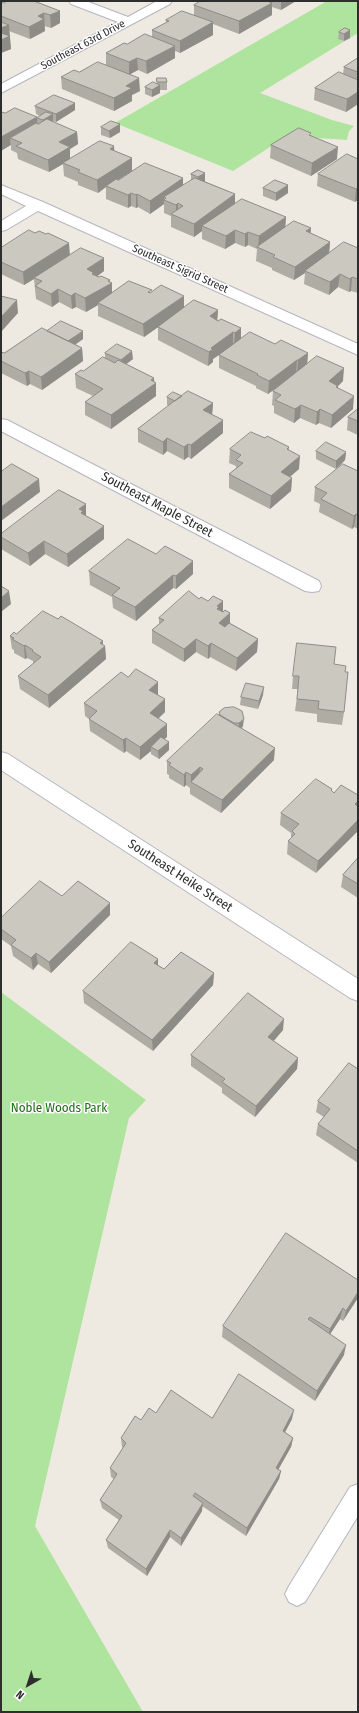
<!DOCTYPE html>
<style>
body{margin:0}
#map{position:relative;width:359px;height:1713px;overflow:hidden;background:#efeae1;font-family:"Fira Sans Condensed",sans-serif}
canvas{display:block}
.frame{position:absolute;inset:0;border:2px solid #2e2e2e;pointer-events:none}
.north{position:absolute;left:8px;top:1665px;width:40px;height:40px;-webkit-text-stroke:3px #fff;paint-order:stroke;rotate:219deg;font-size:11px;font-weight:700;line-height:16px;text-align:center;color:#2e2e2e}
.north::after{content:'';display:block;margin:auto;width:14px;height:18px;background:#2e2e2e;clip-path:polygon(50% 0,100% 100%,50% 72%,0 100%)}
</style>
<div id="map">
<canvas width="359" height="1713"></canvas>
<div class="frame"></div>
<div class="north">N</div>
</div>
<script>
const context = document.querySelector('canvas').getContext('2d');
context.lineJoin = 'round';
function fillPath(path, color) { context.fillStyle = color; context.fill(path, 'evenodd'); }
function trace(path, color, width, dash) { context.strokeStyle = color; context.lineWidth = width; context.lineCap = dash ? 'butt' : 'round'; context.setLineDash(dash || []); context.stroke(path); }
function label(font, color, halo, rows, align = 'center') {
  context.font = font + ' "Fira Sans Condensed",sans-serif'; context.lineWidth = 3; context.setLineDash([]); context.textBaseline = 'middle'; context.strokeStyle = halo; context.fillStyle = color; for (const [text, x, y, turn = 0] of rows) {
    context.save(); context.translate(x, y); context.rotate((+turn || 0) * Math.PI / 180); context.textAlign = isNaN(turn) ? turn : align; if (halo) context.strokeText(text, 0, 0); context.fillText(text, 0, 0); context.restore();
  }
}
fillPath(new Path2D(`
 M 327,1 L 358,1 L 358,33 L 260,93 L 332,120 L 354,126 L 349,131 L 347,140 L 287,136 L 233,171 L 115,123 Z
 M 1,992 L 146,1100 L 129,1118 L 35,1526 L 143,1712 L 1,1712 Z`), '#aee49e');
const lane = new Path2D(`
 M 358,1484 L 358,1516 L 305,1602 L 297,1606 L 289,1602 L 285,1594 L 289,1586 L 350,1487 Z`);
const street = new Path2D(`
 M 69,1 L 86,1 L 128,17 L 157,1 L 172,1 L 170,4 L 1,93 L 1,84 L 118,22 L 71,4 Z
 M 1,185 L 43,202 L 358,344 L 358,355 L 38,211 L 6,230 L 1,231 L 1,221 L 26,206 L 1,194 Z
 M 1,419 L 7,420 L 319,581 L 321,586 L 319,591 L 312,592 L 305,591 L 1,431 Z
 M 1,752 L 8,754 L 358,979 L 358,1001 L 350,998 L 1,770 Z`);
trace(lane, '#b4b5c1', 2);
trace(street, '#b4b5c1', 2);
fillPath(lane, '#fff');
fillPath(street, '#fff');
fillPath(new Path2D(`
 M 5,1 L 34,1 L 60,11 L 60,23 L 51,28 L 44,26 L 45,31 L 30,39 L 9,31 L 11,49 L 1,53 L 1,2 L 4,3 L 5,2 Z
 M 224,1 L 296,1 L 281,10 L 272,7 L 272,15 L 239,34 L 213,24 L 213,35 L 180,53 L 175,51 L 175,58 L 147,74 L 138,70 L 130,74 L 140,91 L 132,95 L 132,101 L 114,111 L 62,89 L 61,77 L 106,65 L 106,53 L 127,44 L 152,37 L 152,30 L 166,23 L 166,20 L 194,15 L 194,5 Z
 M 350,30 L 350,38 L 344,41 L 338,39 L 339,32 Z
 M 358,58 L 358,104 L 346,112 L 314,100 L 315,88 L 343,74 L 344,67 Z
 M 157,78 L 167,82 L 167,90 L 160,90 L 160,93 L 152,97 L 145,94 L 145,87 L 157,84 Z
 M 35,106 L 75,110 L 56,122 L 53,121 L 53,122 L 77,132 L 78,144 L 70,149 L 70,159 L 114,151 L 132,158 L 132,171 L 183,178 L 183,186 L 191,181 L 191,174 L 198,170 L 205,181 L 204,181 L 235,194 L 235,204 L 286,217 L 285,228 L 311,228 L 310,233 L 330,242 L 329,253 L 358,248 L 358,293 L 351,291 L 349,292 L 338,287 L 329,295 L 304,284 L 305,273 L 294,280 L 272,270 L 272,268 L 256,261 L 257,249 L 248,245 L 245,247 L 235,243 L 225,249 L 202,239 L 202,231 L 194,237 L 171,227 L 171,216 L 164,213 L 164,204 L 150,214 L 138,207 L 136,208 L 131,206 L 128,208 L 106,199 L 106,187 L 98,193 L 78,185 L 78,182 L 64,176 L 63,164 L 49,172 L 18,159 L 17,153 L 11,150 L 11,145 L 5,113 L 37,117 L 37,124 L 37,118 L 40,116 L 36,114 Z
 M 101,127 L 120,132 L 110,138 L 101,135 Z
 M 311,135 L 337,159 L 311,176 L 270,158 L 271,145 Z
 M 358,159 L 358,200 L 355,202 L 317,186 L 318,174 Z
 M 288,185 L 288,193 L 276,201 L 263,196 L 263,188 Z
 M 35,233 L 70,255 L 104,271 L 97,276 L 112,283 L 112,293 L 152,292 L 184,307 L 218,310 L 217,321 L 241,328 L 241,339 L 275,344 L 308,353 L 307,363 L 343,381 L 338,386 L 338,388 L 353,409 L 331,428 L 319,423 L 316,425 L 300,418 L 294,423 L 274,413 L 274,406 L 272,405 L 273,391 L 296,373 L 268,394 L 256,388 L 256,386 L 219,368 L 219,355 L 213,359 L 213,362 L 208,366 L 158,340 L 158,327 L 144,337 L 98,316 L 98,305 L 86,312 L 76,307 L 72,309 L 59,302 L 52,307 L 36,299 L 34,279 L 24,285 L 1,274 L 1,248 Z
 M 47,331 L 83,339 L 75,344 L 82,348 L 83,361 L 42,390 L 30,384 L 27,386 L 1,373 L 1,354 L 4,353 Z
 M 105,353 L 133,359 L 126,364 L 154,378 L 156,396 L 111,429 L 85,415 L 85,402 L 93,396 L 76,388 L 75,374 L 83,371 L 105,358 Z
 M 182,396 L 213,403 L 212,415 L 223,433 L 191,459 L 188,457 L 184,460 L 167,451 L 163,455 L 138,442 L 138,429 L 169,406 L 167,405 L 167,397 Z
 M 358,409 L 358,435 L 347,430 L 348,417 Z
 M 265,438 L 289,447 L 289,450 L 299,469 L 290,477 L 292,478 L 291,491 L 270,509 L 229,488 L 229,474 L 236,469 L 236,466 L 229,463 L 230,449 Z
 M 316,451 L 346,452 L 345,460 L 336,469 L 316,459 Z
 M 358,471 L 358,529 L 354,527 L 352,529 L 319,512 L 320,504 L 314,501 L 315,487 Z
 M 86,517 L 104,539 L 68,567 L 45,554 L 30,566 L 1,549 L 1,534 Z
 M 156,554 L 193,561 L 193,574 L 176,589 L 173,588 L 136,621 L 113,608 L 112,597 L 90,585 L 89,571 Z
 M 199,599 L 223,612 L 230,623 L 258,639 L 257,652 L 236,671 L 210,657 L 208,659 L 196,652 L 184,662 L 152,643 L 152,630 L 159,624 L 159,618 Z
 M 58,619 L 103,641 L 103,645 L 105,646 L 106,659 L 49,708 L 20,689 L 18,676 L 33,664 L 33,661 L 27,658 L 25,659 L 14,653 L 14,650 L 12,649 L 10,636 Z
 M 334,664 L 344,712 L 342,725 L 317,722 L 317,714 L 295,711 L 298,689 L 292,689 L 293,676 Z
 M 158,695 L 165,712 L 158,719 L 167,737 L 164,739 L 169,742 L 169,750 L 159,759 L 151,754 L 151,751 L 140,760 L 126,751 L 124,753 L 90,731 L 89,719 L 85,716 L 84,703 Z
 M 263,695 L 258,709 L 240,705 L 241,697 Z
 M 224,708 L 243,726 L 242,728 L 274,760 L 221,813 L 190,794 L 190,788 L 186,785 L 184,787 L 169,778 L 169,775 L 167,774 L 167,761 L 219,715 L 219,712 Z
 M 332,789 L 332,791 L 334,793 L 316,873 L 287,854 L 288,841 L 291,838 L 291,833 L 280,825 L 281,813 Z
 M 358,858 L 358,898 L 341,887 L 343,875 Z
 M 62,896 L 110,903 L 110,915 L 51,973 L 38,964 L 33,970 L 13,956 L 11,946 L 1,939 L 1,918 Z
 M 158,959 L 158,965 L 164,969 L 214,973 L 213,985 L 153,1051 L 84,1003 L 83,991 Z
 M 283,1030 L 273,1041 L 298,1058 L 297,1069 L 255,1117 L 222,1093 L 222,1088 L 191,1066 L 191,1055 Z
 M 358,1069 L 358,1163 L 316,1135 L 318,1124 L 324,1117 L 316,1112 L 318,1101 Z
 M 358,1280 L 343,1321 L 340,1319 L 330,1334 L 344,1355 L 315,1401 L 222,1337 L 223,1326 Z
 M 156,1413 L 212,1418 L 292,1419 L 285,1432 L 293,1438 L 291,1447 L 278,1470 L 281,1471 L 279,1479 L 246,1536 L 202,1506 L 202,1511 L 181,1546 L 170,1537 L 147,1576 L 108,1548 L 106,1540 L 119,1520 L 102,1508 L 100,1500 L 114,1479 L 111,1477 L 110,1468 L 123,1448 L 122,1447 L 121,1438 L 141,1420 Z`), '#afaca4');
fillPath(new Path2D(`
 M 266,1 L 269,1 L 269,4 L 272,3 L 272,15 L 239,34 L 239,21 Z
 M 281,1 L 296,1 L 281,10 Z
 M 60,11 L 60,23 L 51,28 L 50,15 Z
 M 44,13 L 45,31 L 30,39 L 29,27 L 38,16 Z
 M 213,22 L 213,35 L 180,53 L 180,41 Z
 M 9,25 L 11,49 L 1,53 L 1,28 Z
 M 350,30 L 350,38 L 344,41 L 344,34 Z
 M 175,46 L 175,58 L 147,74 L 146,61 Z
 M 137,58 L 138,70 L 129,75 L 129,62 Z
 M 139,78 L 140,91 L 132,95 L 132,101 L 114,111 L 114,98 L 126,86 Z
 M 160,85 L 160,93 L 152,97 L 152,90 Z
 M 358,90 L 358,104 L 346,112 L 347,99 Z
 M 75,103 L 75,110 L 56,122 L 56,114 Z
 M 53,114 L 53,122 L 44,128 L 43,120 Z
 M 37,117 L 38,129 L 10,138 L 11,145 L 1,151 L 1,137 Z
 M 120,124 L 120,132 L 110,138 L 109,131 Z
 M 77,132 L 78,144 L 70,149 L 70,160 L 49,172 L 48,160 L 59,142 Z
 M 114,146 L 115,159 L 110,149 Z
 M 338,147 L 337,159 L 311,176 L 312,163 Z
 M 132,158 L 132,171 L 108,186 L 106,186 L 106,187 L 98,193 L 97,180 Z
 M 205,173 L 205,181 L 198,185 L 198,177 Z
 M 183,178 L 183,191 L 166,198 L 164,197 L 164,204 L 150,214 L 150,201 Z
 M 288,185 L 288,193 L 276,201 L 276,193 Z
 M 358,188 L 358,200 L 355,202 L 356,189 Z
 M 131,193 L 131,206 L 128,208 L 128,195 Z
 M 137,194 L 138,207 L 136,208 L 136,195 Z
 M 235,194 L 235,207 L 202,226 L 202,231 L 194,237 L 194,224 Z
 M 178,203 L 178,216 L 176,216 L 176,205 Z
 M 286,217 L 285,230 L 258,248 L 259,236 Z
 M 311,228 L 310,241 L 306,231 Z
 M 235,230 L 235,243 L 225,249 L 226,236 Z
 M 248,232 L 248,245 L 245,247 L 245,234 Z
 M 330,242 L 329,255 L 305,271 L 305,273 L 294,280 L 295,267 Z
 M 69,243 L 70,256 L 34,278 L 34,279 L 24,285 L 23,272 Z
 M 104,258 L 104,271 L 95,278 L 87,269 Z
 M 340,274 L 338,287 L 329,295 L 330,282 Z
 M 352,277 L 351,291 L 349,292 L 350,279 Z
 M 110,280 L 110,284 L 112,283 L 112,296 L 98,303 L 98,305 L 86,312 L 85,298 Z
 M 58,289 L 59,302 L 52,307 L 51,294 Z
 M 75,293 L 76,307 L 72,309 L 71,296 Z
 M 184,296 L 184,309 L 144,337 L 143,324 Z
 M 17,300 L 18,313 L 1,332 L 1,317 Z
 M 218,310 L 217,324 L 210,316 Z
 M 241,328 L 241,341 L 234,346 L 235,333 Z
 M 83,331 L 83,339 L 68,350 L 67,342 Z
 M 233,332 L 233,345 L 213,359 L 213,362 L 208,366 L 209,352 L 211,348 Z
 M 82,348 L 83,361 L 42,390 L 41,377 Z
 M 132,351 L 133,359 L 121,368 L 121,360 Z
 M 308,353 L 307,366 L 297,374 L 298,360 Z
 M 297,360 L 296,373 L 268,394 L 269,381 Z
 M 344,368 L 343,381 L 338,386 L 336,399 L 329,381 Z
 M 29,371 L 30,384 L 27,386 L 25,373 Z
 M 154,378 L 154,384 L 156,383 L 156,396 L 111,429 L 111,415 Z
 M 354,396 L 353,409 L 331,428 L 332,415 Z
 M 213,403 L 212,416 L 203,410 Z
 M 301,405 L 300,418 L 294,423 L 295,409 Z
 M 320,409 L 319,423 L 316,425 L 317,412 Z
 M 223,420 L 223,433 L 191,459 L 191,445 Z
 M 167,438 L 167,451 L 163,455 L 163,442 Z
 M 188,444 L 188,457 L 184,460 L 184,447 Z
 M 346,452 L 345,460 L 336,469 L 336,461 Z
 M 300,456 L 299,469 L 280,485 L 281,472 Z
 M 292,478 L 291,491 L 270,509 L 271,496 Z
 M 39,479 L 40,492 L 1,521 L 1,507 Z
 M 86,504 L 86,517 L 84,519 L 79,509 Z
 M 356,514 L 354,527 L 352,529 L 354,516 Z
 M 104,526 L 104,539 L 68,567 L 67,554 Z
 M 44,541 L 45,554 L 30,566 L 28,553 Z
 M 193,561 L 193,574 L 176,589 L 176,576 Z
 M 173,575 L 173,588 L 136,621 L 135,607 Z
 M 9,591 L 11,604 L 1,612 L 1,598 Z
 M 223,601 L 223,614 L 219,620 L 217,606 Z
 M 230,613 L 230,626 L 218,636 L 219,623 Z
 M 196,639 L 196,652 L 184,662 L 184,649 Z
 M 258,639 L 257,652 L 236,671 L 237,658 Z
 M 103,641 L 103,647 L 105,646 L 106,659 L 49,708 L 48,695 Z
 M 211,643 L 210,657 L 208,659 L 208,646 Z
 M 25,645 L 27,658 L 25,659 L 24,646 Z
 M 158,682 L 158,695 L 149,703 L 149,690 Z
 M 264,687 L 263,695 L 258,709 L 259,701 Z
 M 165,699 L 165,712 L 150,726 L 150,713 Z
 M 244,719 L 243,726 L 239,731 L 239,723 Z
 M 167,724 L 167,737 L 154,748 L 151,747 L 151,751 L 140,760 L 140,747 Z
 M 126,738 L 126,751 L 124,753 L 123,740 Z
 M 169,742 L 169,750 L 159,759 L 158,751 Z
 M 275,748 L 274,760 L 221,813 L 222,800 Z
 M 200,767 L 199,780 L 191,782 L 191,775 Z
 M 186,772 L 186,785 L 184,787 L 184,775 Z
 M 358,801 L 358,812 L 355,804 Z
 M 358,820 L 358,831 L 316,873 L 318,861 Z
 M 110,903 L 110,915 L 51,973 L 49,962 Z
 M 36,953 L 38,964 L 33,970 L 31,958 Z
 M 158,959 L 158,971 L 154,963 Z
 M 214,973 L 213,985 L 153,1051 L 152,1040 Z
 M 284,1019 L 283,1030 L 267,1049 L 268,1037 Z
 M 298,1058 L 297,1069 L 255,1117 L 256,1106 Z
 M 358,1292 L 358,1298 L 343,1321 L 346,1311 Z
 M 343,1308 L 340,1319 L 327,1339 L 330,1329 Z
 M 346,1345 L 344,1355 L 315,1401 L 317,1391 Z
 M 294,1410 L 292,1419 L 281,1440 L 283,1431 Z
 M 293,1438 L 291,1447 L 274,1477 L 276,1468 Z
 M 281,1471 L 279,1479 L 246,1536 L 247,1528 Z
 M 203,1503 L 202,1511 L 181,1546 L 181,1538 Z
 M 170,1530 L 170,1537 L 147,1576 L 146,1569 Z`), '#8e8c86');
const building = new Path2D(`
 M 7,1 L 34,1 L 60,11 L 50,15 L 44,13 L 38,16 L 44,19 L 29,27 L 1,16 L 1,2 L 4,3 Z
 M 201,1 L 267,1 L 272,3 L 239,21 L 194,5 Z
 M 182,11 L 213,22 L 180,41 L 152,30 L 169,21 L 166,20 Z
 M 1,22 L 9,25 L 1,28 Z
 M 345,28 L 350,30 L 344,34 L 339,32 Z
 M 1,33 L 10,36 L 1,40 Z
 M 145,34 L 175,46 L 146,61 L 137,58 L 129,62 L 106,53 L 124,43 L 127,44 Z
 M 358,58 L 358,72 L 344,67 Z
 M 98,62 L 139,78 L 126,86 L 132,88 L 114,98 L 61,77 L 74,70 L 79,72 Z
 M 339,72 L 358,80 L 358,90 L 357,91 L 358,91 L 358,92 L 347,99 L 315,88 Z
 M 157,78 L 166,78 L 167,82 L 157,82 Z
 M 153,82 L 160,85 L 152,90 L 145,87 Z
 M 54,95 L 75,103 L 56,114 L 35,106 Z
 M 15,108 L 37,117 L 1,137 L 1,112 L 5,113 Z
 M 46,112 L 53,114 L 43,120 L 37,118 Z
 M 47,119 L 77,132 L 59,142 L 70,147 L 48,160 L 16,146 L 22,143 L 10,138 L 36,123 L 38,124 Z
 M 111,121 L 120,124 L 109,131 L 101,127 Z
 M 299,128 L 311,133 L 309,135 L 338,147 L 312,163 L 271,145 Z
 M 100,141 L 114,146 L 110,149 L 132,158 L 97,180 L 78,172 L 80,170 L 63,163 Z
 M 347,154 L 358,159 L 358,188 L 356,189 L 318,174 Z
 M 145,163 L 183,178 L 150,201 L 137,194 L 136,195 L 131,193 L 128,195 L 106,186 L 116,179 L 118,180 Z
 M 198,170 L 205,173 L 198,177 L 191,174 Z
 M 195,178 L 235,194 L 194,224 L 171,214 L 183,206 L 178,203 L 176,205 L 164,200 L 166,198 L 164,197 Z
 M 275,180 L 288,185 L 276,193 L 263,188 Z
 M 242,199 L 286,217 L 259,236 L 248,232 L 245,234 L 235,230 L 226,236 L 202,226 Z
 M 294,221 L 311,228 L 306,231 L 330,242 L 295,267 L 273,257 L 275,255 L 257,247 Z
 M 29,230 L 35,233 L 39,231 L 46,234 L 48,233 L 69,243 L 23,272 L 1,262 L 1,248 Z
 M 344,242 L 358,248 L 358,279 L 352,277 L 350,279 L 340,274 L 330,282 L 305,271 Z
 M 81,248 L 104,258 L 87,269 L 94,273 L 92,274 L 99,277 L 101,276 L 110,280 L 108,281 L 112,283 L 85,298 L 75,293 L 71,296 L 58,289 L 51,294 L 35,286 L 42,281 L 34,278 Z
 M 129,281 L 152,290 L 148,292 L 150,293 L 161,285 L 184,296 L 143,324 L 98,303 Z
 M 1,296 L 17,300 L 1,317 Z
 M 194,300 L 218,310 L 210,316 L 218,321 L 221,319 L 241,328 L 235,333 L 233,332 L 211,348 L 213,349 L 209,352 L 158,327 Z
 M 61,321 L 83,331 L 68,341 L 47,331 Z
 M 42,328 L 82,348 L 41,377 L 29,371 L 25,373 L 1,361 L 1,354 L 3,352 L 4,353 Z
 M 250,332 L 275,344 L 281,340 L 308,353 L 298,360 L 297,360 L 269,381 L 257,375 L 258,374 L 219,355 Z
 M 117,344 L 132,351 L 121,360 L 105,353 Z
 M 317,356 L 344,368 L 329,381 L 338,386 L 336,387 L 354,396 L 332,415 L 320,409 L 317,412 L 301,405 L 295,409 L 275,400 L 281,395 L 273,391 Z
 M 103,357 L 115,363 L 118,360 L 154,378 L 151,380 L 156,383 L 111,415 L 85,402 L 103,389 L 75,374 L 81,370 L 83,371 Z
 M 188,391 L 213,403 L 203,410 L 223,420 L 191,445 L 188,444 L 184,447 L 167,438 L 163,442 L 138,429 Z
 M 173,392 L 182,396 L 175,401 L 167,397 Z
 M 358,409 L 358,421 L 348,417 Z
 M 251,432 L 265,438 L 267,436 L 289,447 L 287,449 L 300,456 L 281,472 L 292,478 L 271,496 L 229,474 L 243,463 L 236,460 L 241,455 L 230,449 Z
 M 326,442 L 346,452 L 336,461 L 316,451 Z
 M 12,464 L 39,479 L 1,507 L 1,472 Z
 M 343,464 L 358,471 L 358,515 L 356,514 L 354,516 L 321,499 L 327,493 L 315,487 Z
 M 59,490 L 86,504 L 79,509 L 83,511 L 81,513 L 104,526 L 67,554 L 44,541 L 28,553 L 1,537 L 1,534 Z
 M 128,539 L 156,554 L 165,546 L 193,561 L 176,576 L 173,575 L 135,607 L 112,595 L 120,588 L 89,571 Z
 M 1,586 L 9,591 L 1,598 Z
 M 189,591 L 199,599 L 201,597 L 208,601 L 213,596 L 223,601 L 217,606 L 219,607 L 217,609 L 223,612 L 225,610 L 230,613 L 219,623 L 225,627 L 229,623 L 258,639 L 237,658 L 211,643 L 208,646 L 196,639 L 184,649 L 152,630 L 164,620 L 159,618 Z
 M 43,611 L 58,619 L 61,616 L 103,641 L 100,643 L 105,646 L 48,695 L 18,676 L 41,657 L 32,651 L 33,650 L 25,645 L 24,646 L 12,639 L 14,638 L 10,636 L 14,632 L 16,634 Z
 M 297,643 L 336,647 L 334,664 L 346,666 L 345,672 L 348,672 L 344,712 L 318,709 L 319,701 L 297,699 L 299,676 L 293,676 Z
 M 136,669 L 158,682 L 149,690 L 165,699 L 150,713 L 167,724 L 140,747 L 126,738 L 123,740 L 89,719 L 97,711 L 84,703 L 121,672 L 128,677 Z
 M 246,683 L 264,687 L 259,701 L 241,697 Z
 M 234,707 L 242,711 L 244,719 L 239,723 L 234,723 L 220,715 L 219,712 L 224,708 Z
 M 217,714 L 275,748 L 222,800 L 191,782 L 203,769 L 200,767 L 191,775 L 186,772 L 184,775 L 169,765 L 171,763 L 167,761 Z
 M 161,737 L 169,742 L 158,751 L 151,747 Z
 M 316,779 L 332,789 L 331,790 L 334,793 L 341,785 L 358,795 L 358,801 L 355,804 L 358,807 L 358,820 L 318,861 L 288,841 L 295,834 L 292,831 L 299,824 L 281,813 Z
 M 358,858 L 358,884 L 343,875 Z
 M 40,881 L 62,896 L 78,881 L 110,903 L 49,962 L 36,953 L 31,958 L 11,945 L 16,940 L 1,929 L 1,918 Z
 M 131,942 L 158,959 L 154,963 L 164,969 L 181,952 L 214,973 L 152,1040 L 83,991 Z
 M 248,993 L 284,1019 L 268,1037 L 298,1058 L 256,1106 L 222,1082 L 225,1079 L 191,1055 Z
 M 349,1063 L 358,1069 L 358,1151 L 318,1124 L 330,1109 L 318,1101 Z
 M 286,1233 L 358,1280 L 358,1292 L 346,1311 L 343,1308 L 330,1329 L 310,1317 L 308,1319 L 346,1345 L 317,1391 L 223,1326 Z
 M 239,1374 L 294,1410 L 283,1431 L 293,1438 L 276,1468 L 281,1471 L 247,1528 L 195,1493 L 193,1496 L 203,1503 L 181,1538 L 170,1530 L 146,1569 L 106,1540 L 122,1516 L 100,1500 L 117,1474 L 110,1468 L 126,1443 L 121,1438 L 135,1416 L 141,1420 L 149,1408 L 156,1413 L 171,1390 L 212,1418 Z`);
fillPath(building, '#cbc8bf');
trace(building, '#8e8c86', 1);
label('11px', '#2e2e2e', '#fff', [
 ["Southeast 63rd Drive",83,45,-28],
 ["Southeast Sigrid Street",180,269,24]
]);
label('13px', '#2e2e2e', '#fff', [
 ["Southeast Maple Street",157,505,28],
 ["Southeast Heike Street",180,876,33]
]);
label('13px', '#236d1b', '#fff', [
 ["Noble Woods Park",59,1108]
]);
</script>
